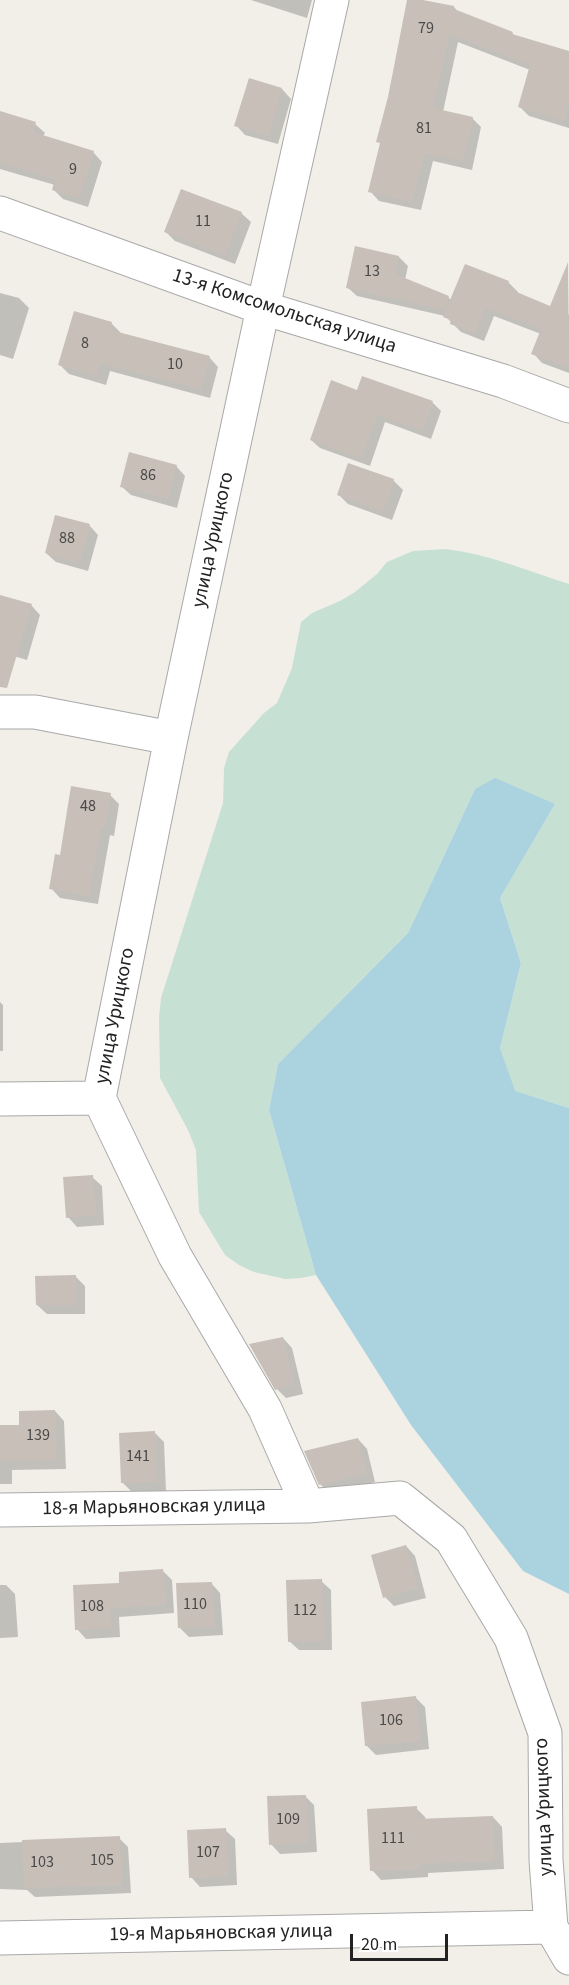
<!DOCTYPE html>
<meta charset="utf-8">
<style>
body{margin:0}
#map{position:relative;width:569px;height:1985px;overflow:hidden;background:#f2efe9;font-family:"Source Sans 3",sans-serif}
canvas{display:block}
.scale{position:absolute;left:350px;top:1934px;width:98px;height:27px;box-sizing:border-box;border:3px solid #222;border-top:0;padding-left:8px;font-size:18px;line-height:21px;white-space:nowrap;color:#222;-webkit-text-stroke:4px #fff;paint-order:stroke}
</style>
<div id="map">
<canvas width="569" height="1985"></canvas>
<div class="scale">20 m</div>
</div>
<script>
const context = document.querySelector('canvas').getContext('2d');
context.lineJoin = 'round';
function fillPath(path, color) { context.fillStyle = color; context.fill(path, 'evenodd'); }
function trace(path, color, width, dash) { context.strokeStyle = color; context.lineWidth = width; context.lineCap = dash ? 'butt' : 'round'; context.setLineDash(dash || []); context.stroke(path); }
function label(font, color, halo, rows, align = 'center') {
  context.font = font + ' "Source Sans 3",sans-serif'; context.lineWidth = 4.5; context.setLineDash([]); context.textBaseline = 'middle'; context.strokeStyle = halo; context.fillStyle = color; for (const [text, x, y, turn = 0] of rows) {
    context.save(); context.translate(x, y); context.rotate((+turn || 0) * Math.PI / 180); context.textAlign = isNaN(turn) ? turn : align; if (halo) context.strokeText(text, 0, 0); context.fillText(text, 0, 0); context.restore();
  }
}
fillPath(new Path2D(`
 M 446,549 C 488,554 528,571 569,584 L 569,1108 L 514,1091 L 500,1048 L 521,963 L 500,898 L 555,804 L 475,789 L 408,933 L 278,1064 L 269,1110 L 316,1275 L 301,1278 L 285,1279 L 254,1272 L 239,1265 L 225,1255 L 199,1212 L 196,1150 L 188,1130 L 160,1078 L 159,1017 L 161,998 L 223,803 L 224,768 L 229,752 L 264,713 L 277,703 L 292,668 L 301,622 L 312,613 L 340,601 L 355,592 L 377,574 L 387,562 L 413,551 Z`), '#c6e0d4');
fillPath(new Path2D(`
 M 495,778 L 555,804 L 500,898 L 521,963 L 500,1048 L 515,1091 L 569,1108 L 569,1594 L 523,1571 L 411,1425 L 316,1275 L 269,1110 L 278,1064 L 408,933 L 475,789 Z`), '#aad3df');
fillPath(new Path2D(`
 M 251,0 L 312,0 L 307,18 Z
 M 409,0 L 454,7 L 459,13 L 512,33 L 517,37 L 569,53 L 569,128 L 529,116 L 519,106 L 530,70 L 458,42 L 443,112 L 472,118 L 481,127 L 472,170 L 433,161 L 421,210 L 379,201 L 370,191 L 381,144 L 378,141 L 389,98 Z
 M 250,80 L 282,89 L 291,99 L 278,144 L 245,135 L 236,125 Z
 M 0,124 L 35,124 L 45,133 L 43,136 L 93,152 L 102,162 L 88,207 L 63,199 L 53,189 L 55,185 L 0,169 Z
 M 241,213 L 251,222 L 235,264 L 175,241 L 166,232 Z
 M 399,257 L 408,266 L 405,280 L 448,297 L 452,301 L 466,266 L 509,283 L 518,292 L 517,294 L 569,315 L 569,373 L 542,363 L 533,353 L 541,334 L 494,316 L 484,341 L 461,332 L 445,316 L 357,296 L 347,287 Z
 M 0,293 L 19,298 L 29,308 L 13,359 L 0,355 Z
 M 75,313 L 112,324 L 121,333 L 209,357 L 218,367 L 210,398 L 110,371 L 106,385 L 69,374 L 60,365 Z
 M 363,378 L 433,403 L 441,411 L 431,439 L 385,422 L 370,466 L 320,448 L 311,440 L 358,392 Z
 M 176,466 L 185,476 L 177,508 L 131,495 L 121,486 Z
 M 393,480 L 403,490 L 392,520 L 348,504 L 339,495 Z
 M 89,525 L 98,535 L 88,571 L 56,562 L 46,553 Z
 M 0,597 L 31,605 L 40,615 L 27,660 L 0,652 Z
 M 110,795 L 119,804 L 114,836 L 110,835 L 98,904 L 60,898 L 51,888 L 61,856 Z
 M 0,1002 L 3,1005 L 3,1051 L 0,1051 Z
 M 92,1177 L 102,1186 L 104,1225 L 77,1227 L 68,1217 Z
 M 76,1277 L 85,1286 L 85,1314 L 47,1314 L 37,1305 Z
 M 283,1338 L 292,1348 L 303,1394 L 286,1398 L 277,1389 Z
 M 55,1411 L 64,1421 L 66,1469 L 12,1470 L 12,1484 L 0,1484 L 0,1426 L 21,1426 Z
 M 155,1433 L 164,1442 L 166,1491 L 132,1492 L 122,1482 Z
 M 358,1439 L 367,1449 L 375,1482 L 330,1493 L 320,1484 Z
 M 406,1546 L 415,1556 L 426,1598 L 394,1606 L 385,1597 Z
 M 163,1571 L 172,1580 L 174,1613 L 119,1617 L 120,1637 L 86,1639 L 77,1629 L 121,1584 Z
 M 321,1581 L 331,1590 L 332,1650 L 299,1650 L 289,1641 Z
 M 211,1583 L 220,1593 L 223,1635 L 189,1637 L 180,1628 Z
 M 0,1585 L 6,1585 L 15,1594 L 18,1637 L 0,1638 Z
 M 416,1698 L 425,1707 L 429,1749 L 376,1755 L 366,1745 Z
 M 305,1796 L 314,1805 L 317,1852 L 280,1854 L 271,1844 Z
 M 416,1808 L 425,1817 L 426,1820 L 493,1817 L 502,1827 L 504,1869 L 428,1873 L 428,1877 L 381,1880 L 372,1870 Z
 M 225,1830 L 235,1839 L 237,1885 L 200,1887 L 191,1877 Z
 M 119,1838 L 128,1847 L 131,1893 L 35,1897 L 27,1890 L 0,1889 L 0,1843 Z`), '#0003');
fillPath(new Path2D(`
 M 407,0 L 423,0 L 454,6 L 454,9 L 513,32 L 512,34 L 569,51 L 569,104 L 564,121 L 518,107 L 530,65 L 449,34 L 433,108 L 473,117 L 463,161 L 424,153 L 412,202 L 368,192 L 380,143 L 376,142 L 388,97 Z
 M 249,78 L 282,88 L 269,136 L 234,126 Z
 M 0,111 L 36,122 L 33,132 L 94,151 L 79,198 L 52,190 L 55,179 L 0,163 Z
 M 181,189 L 242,212 L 225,255 L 164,232 Z
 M 355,246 L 399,256 L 395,274 L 449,296 L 444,310 L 346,288 Z
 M 568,262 L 569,368 L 531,354 L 541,329 L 485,308 L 475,333 L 450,324 L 451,320 L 443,317 L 465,264 L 509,281 L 507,288 L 550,306 Z
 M 74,311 L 112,322 L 110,330 L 210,356 L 201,389 L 100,363 L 96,376 L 58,365 Z
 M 362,376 L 433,401 L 423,431 L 377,415 L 361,458 L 310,440 L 331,380 L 357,390 Z
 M 129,452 L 177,465 L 168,499 L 120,487 Z
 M 348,463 L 394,479 L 383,512 L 337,495 Z
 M 55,515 L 90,524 L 79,563 L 45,553 Z
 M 0,595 L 32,604 L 7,688 L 0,687 Z
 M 71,786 L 111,793 L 105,828 L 101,827 L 89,896 L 49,889 L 55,854 L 60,855 Z
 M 93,1175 L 96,1216 L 66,1218 L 63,1177 Z
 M 76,1275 L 76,1305 L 36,1305 L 35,1276 Z
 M 283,1337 L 294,1385 L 275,1390 L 249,1344 Z
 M 55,1410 L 57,1460 L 0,1461 L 0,1425 L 19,1425 L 19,1411 Z
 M 155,1431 L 157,1482 L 121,1483 L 119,1433 Z
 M 358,1438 L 367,1473 L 319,1485 L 304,1451 Z
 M 406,1545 L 418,1588 L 383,1598 L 371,1555 Z
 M 163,1569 L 166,1605 L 110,1608 L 111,1628 L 75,1630 L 73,1585 L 119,1583 L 119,1572 Z
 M 322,1579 L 324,1641 L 288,1642 L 286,1580 Z
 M 212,1582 L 214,1627 L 178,1628 L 176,1583 Z
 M 416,1696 L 420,1741 L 365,1746 L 361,1702 Z
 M 306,1795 L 308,1843 L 269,1845 L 267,1796 Z
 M 417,1806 L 417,1819 L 493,1816 L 495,1861 L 420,1864 L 420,1869 L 370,1871 L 367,1809 Z
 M 226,1828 L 228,1876 L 189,1878 L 187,1830 Z
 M 120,1836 L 122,1885 L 24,1888 L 22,1840 Z`), '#c7bfb8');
const minor = new Path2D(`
 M 332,0 L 263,308 L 171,738 L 99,1098 L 175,1256 L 265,1409 L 308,1506 L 400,1498 L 451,1539 L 511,1638 L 545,1733 L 546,1860 L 551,1927 L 569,1958
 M 0,213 L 263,308 L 503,381 L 569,406
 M 0,712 L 35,712 L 171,738
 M 0,1099 L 99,1098
 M 0,1510 L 308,1506
 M 0,1938 L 551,1927`);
trace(minor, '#a9a9a9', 35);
trace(minor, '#fff', 33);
label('16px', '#4b4948', null, [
 ["79",426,29],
 ["81",424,129],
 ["9",73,170],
 ["11",203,222],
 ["13",372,272],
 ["8",85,344],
 ["10",175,365],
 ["86",148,476],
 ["88",67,539],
 ["48",88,807],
 ["139",38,1436],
 ["141",138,1457],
 ["110",195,1605],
 ["108",92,1607],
 ["112",305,1611],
 ["106",391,1721],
 ["109",288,1820],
 ["111",393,1839],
 ["107",208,1853],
 ["105",102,1861],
 ["103",42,1863]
]);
label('20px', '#222', '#fff', [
 ["13-я Комсомольская улица",284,312,18],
 ["улица Урицкого",214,540,-78],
 ["улица Урицкого",116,1016,-79],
 ["18-я Марьяновская улица",154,1508,-1],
 ["улица Урицкого",545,1807,-92],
 ["19-я Марьяновская улица",221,1934,-1]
]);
</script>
